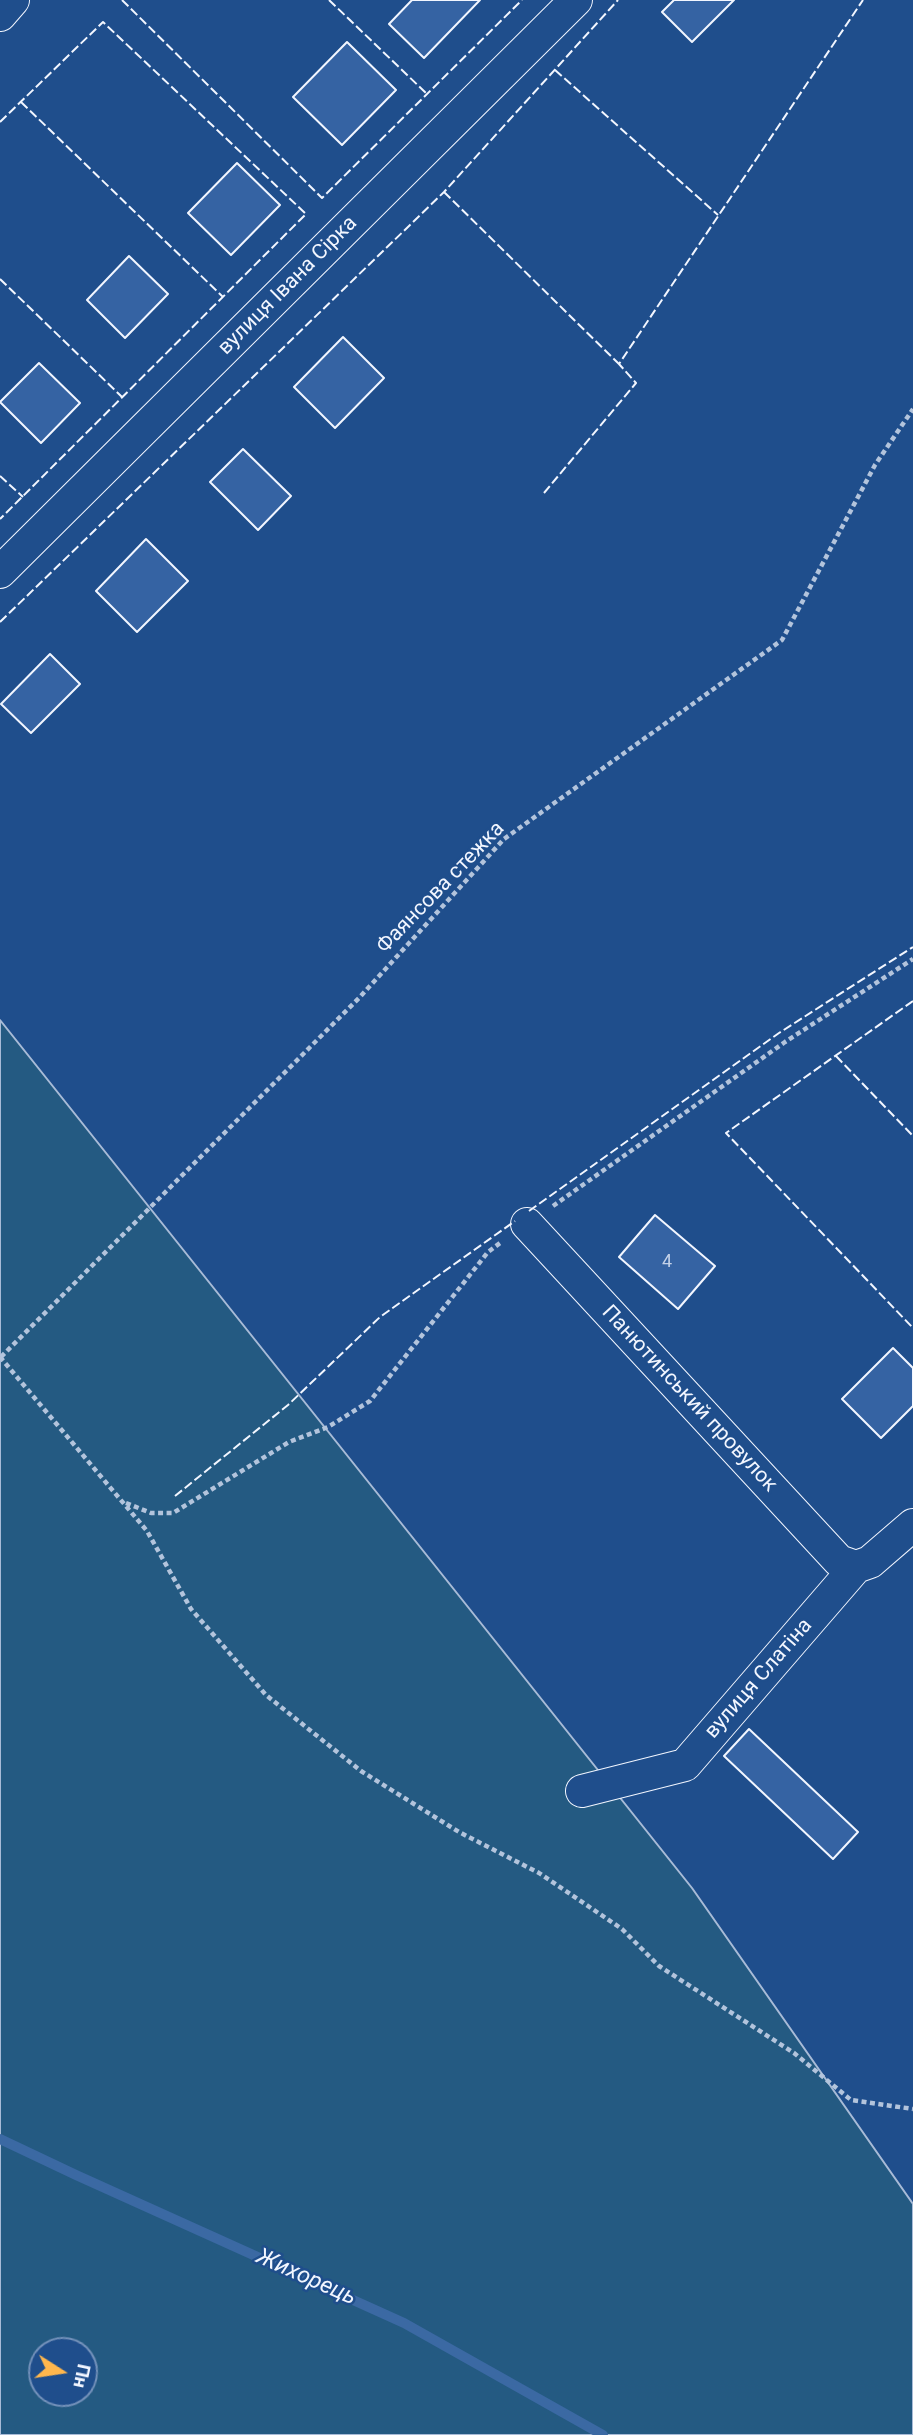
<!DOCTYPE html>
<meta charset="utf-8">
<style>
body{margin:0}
#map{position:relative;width:913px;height:2435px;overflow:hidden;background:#1f4e8c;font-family:Roboto,sans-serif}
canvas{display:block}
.north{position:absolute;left:28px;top:2337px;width:70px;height:70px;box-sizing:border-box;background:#1f4e8c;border:2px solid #7391ba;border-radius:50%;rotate:102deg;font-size:19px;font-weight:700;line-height:28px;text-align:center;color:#f2f6ff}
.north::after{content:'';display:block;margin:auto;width:24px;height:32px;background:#ffb74d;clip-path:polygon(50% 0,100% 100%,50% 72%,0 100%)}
</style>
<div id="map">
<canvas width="913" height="2435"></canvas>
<div class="north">Пн</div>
</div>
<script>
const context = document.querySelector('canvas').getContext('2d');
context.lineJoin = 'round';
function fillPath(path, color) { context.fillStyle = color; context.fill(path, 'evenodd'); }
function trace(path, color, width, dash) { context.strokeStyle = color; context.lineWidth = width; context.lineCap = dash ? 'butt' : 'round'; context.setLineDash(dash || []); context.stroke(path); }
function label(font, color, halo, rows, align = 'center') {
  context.font = font + ' Roboto,sans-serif'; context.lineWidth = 5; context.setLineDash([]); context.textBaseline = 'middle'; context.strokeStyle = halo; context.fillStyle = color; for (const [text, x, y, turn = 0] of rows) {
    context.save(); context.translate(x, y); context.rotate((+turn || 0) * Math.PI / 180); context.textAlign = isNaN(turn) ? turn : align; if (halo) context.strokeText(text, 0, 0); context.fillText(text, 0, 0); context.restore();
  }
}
const green = new Path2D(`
 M 0,1020 L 692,1888 L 913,2204 L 913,2435 L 0,2435 ZM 42,2351 L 84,2351 L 84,2393 L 42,2393 Z`);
fillPath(green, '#245a82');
trace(green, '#a8bbd7', 2);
trace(new Path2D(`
 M 0,2139 L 76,2175 L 404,2323 L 603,2435`), '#3b69a3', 10);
const building = new Path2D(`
 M 412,0 L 480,0 L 424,58 L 389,24 Z
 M 674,0 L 734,0 L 692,42 L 662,12 Z
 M 347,42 L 396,90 L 342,145 L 293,97 Z
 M 237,163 L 280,205 L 231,255 L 188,213 Z
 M 129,256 L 168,294 L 125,338 L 87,300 Z
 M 343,337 L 384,378 L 335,428 L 294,387 Z
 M 39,363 L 80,403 L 41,443 L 0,402 Z
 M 243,449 L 291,496 L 258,530 L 210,482 Z
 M 146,539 L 188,581 L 137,632 L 96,591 Z
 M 50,654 L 80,684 L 31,733 L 1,704 Z
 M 655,1215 L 715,1266 L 678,1309 L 619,1257 Z
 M 893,1348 L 913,1368 L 913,1406 L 881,1438 L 842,1399 Z
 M 749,1729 L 858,1832 L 833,1859 L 724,1756 Z`);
fillPath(building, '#3563a3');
trace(building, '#f2f6ff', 2);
const minor = new Path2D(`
 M 0,15 L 13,0
 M 0,572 L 576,0
 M 527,1224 L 839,1561 L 856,1567
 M 582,1791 L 685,1765 L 856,1567 L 870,1562 L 913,1525`);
trace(minor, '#f2f6ff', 34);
trace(new Path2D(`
 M 553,1206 L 785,1042 L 913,959
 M 0,1357 L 147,1531 L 191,1609 L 266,1695 L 361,1771 L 459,1832 L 539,1873 L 622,1929 L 659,1966 L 794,2053 L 851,2100 L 913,2109
 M 1,1357 L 359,998 L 504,839 L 782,640 L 875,465 L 913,409
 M 126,1503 L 151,1513 L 173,1513 L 289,1442 L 328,1427 L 370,1401 L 488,1252 L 500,1243`), '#b3c4dc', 4.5, [5, 3.5]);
trace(minor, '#1f4e8c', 32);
trace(new Path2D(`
 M 122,0 L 322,198 L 522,0
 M 329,0 L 427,94
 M 555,70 L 718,215
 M 21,102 L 223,297
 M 0,122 L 103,22 L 306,214 L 0,519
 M 444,192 L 619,364
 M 0,279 L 122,397
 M 0,476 L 23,497
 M 544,493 L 636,383 L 619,364 L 863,0
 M 0,622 L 444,192 L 618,0
 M 913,1001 L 726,1133 L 913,1328
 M 836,1056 L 913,1136
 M 529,1211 L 779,1033 L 913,947
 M 175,1496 L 288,1405 L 380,1317 L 515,1221`), '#f2f6ff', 2, [9, 3.5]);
label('18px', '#c3d1e8', null, [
 ["4",667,1262]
]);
label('21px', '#f2f6ff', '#1f4e8c', [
 ["вулиця Івана Сірка",288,286,-45],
 ["Фаянсова стежка",441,888,-46],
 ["Панютинський провулок",689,1399,47],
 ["вулиця Слатіна",759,1679,-49]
]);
label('italic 23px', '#f2f6ff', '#1f4e8c', [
 ["Жихорець",306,2278,24]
]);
</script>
